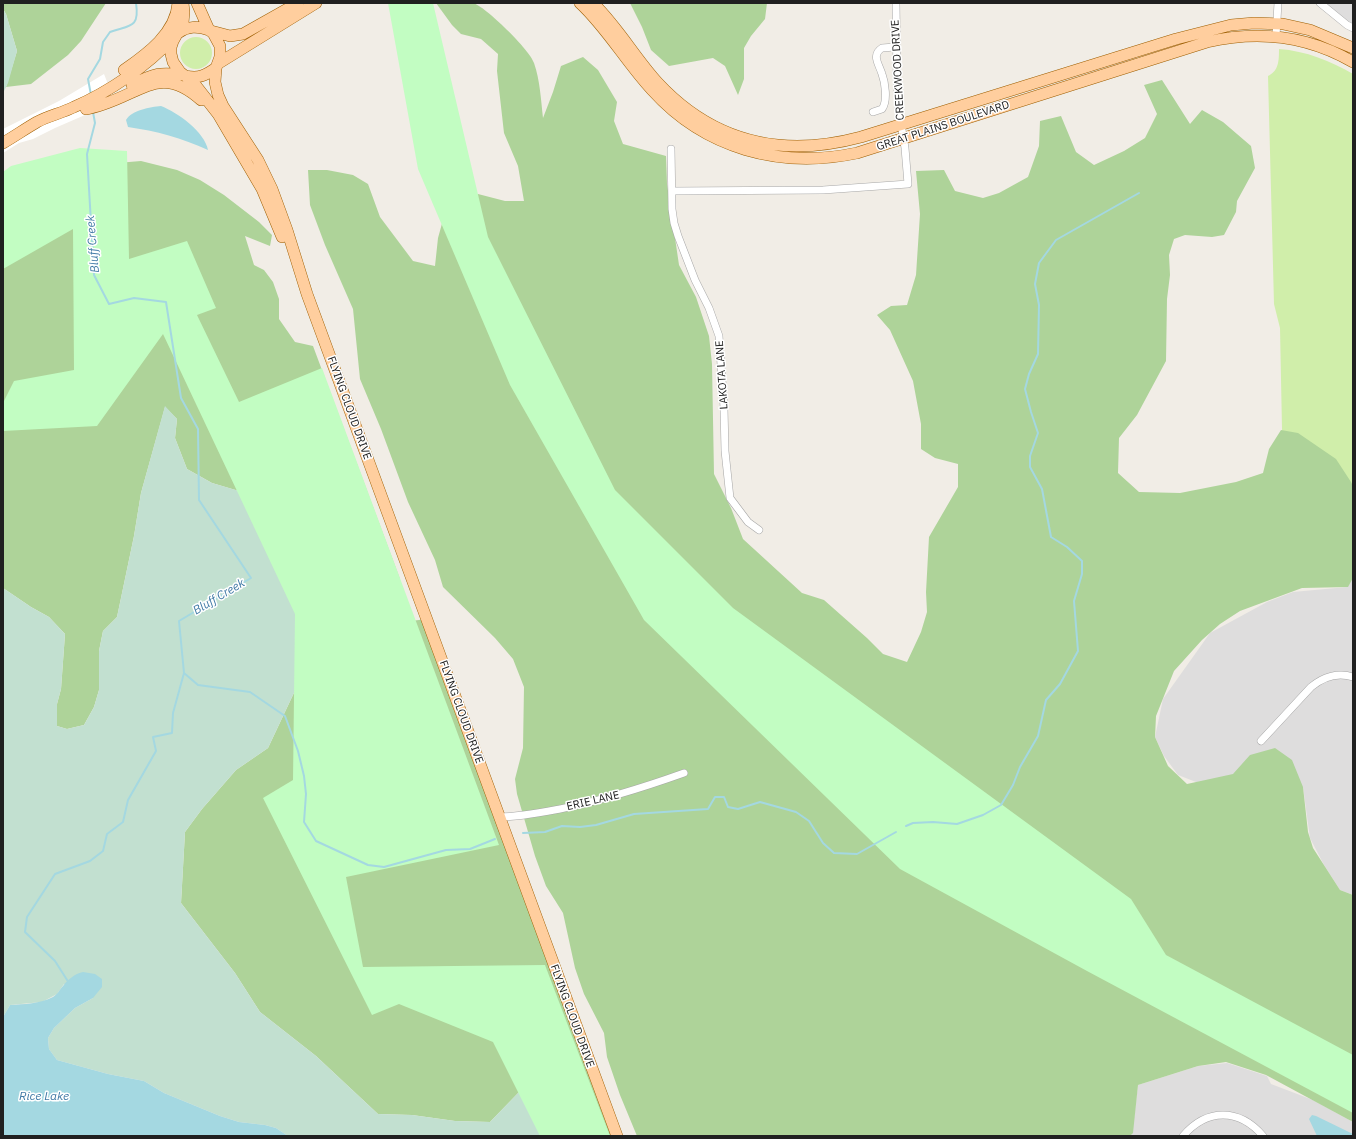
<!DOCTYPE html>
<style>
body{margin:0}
#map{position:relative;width:1356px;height:1139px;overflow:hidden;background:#f1ede6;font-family:"IBM Plex Sans",sans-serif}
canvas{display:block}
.frame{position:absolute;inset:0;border:4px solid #202020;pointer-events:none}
</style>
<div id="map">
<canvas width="1356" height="1139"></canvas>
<div class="frame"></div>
</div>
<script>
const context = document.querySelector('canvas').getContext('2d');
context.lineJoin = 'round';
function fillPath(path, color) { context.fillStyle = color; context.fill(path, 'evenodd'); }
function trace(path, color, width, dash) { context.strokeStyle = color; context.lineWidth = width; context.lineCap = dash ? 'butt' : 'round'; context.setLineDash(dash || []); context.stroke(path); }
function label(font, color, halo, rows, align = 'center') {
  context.font = font + ' "IBM Plex Sans",sans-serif'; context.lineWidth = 3; context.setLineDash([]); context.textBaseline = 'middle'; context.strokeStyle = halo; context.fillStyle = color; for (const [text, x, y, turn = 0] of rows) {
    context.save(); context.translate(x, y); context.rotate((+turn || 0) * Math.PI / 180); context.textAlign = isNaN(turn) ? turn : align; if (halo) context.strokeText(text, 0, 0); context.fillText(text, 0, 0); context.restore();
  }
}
fillPath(new Path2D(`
 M 1326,3 L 1353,3 L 1353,31 L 1346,25 Z
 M 1353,578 L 1353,895 L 1340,890 L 1324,865 L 1310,838 L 1303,787 L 1196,782 L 1178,775 L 1164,756 L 1155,737 L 1163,699 L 1210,633 L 1267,602 L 1293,592 L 1347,587 Z
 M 1227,1063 L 1267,1076 L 1271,1084 L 1313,1100 L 1353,1122 L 1353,1136 L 1130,1136 L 1132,1134 L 1138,1085 L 1198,1066 Z`), '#dedddd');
fillPath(new Path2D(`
 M180 53a16 16 0 1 1 32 0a16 16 0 1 1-32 0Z
 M 1279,49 C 1306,51 1331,61 1353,74 L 1353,491 L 1285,456 L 1282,429 L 1280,328 L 1274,304 L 1268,76 C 1279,71 1279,60 1279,49 Z`), '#d0eeaa');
fillPath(new Path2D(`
 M 3,3 L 106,3 L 81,41 L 68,55 L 31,84 L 6,87 L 17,51 L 6,14 L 3,9 Z
 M 436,3 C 446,3 464,1 473,3 C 485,6 531,51 534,63 C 540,80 541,100 543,118 L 553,92 L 561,66 L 583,57 L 598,70 L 617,102 L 614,121 L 623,144 L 666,156 L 667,184 L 679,265 L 696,297 L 709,336 L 712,364 L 714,474 L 731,508 L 743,539 L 802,593 L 824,600 L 867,638 L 883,654 L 907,662 L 921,632 L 927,612 L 926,592 L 929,537 L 958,487 L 958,464 L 935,458 L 921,449 L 921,424 L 913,381 L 890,330 L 877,315 L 891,306 L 907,305 L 916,275 L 920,214 L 916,171 L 944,170 L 955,191 L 983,198 L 999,193 L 1028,177 L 1039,146 L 1040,121 L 1061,116 L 1076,152 L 1094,165 L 1124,151 L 1145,138 L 1157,114 L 1144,85 L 1162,80 L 1190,124 L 1202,110 L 1223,122 L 1251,146 L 1255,168 L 1237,201 L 1236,212 L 1224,235 L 1212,237 L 1185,235 L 1174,239 L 1169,255 L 1170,275 L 1167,299 L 1166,361 L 1137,415 L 1119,438 L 1118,473 L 1139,492 L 1180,493 L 1236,482 L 1263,473 L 1269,449 L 1281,430 L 1298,433 L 1336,459 L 1351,482 L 1353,486 L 1353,578 L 1348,587 L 1302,588 L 1240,611 L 1220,624 L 1202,640 L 1174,671 L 1156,716 L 1155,737 L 1168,766 L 1187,784 L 1233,774 L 1250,755 L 1275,748 L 1292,760 L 1303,787 L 1308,832 L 1313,848 L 1340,890 L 1353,895 L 1353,1122 L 1266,1075 L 1226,1062 L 1198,1066 L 1138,1085 L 1133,1133 L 1130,1136 L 637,1136 L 620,1095 L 607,1057 L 604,1033 L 584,994 L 575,968 L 563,913 L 546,886 L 535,856 L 517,794 L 515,779 L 523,748 L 524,687 L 513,659 L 495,638 L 443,587 L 435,560 L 408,502 L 381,429 L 360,379 L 353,309 L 325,245 L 310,205 L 308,170 L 327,170 L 353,175 L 368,184 L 380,217 L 413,261 L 435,266 L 438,238 L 446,209 L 478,194 L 505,201 L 524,201 L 518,166 L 504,133 L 497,71 L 498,54 L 481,39 L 461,34 L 452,25 Z
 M 630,3 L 767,3 L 765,19 L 751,36 L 744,48 L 744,79 L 738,95 L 725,66 L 713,58 L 669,66 L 651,50 L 642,27 Z
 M 141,161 L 177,170 L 200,180 L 224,195 L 259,222 L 272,235 L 270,246 L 245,236 L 254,265 L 264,270 L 273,282 L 279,299 L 279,319 L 295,342 L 313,346 L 400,579 L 279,503 L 212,483 L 187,469 L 175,438 L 177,419 L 165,407 L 141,493 L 134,536 L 117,617 L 103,631 L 99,651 L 99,690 L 94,707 L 84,725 L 67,729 L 57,726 L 57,704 L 61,689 L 65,634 L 49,617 L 31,607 L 3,588 L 3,195 L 69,167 Z
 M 427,619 L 617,1136 L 571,1136 L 520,1091 L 490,1122 L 455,1121 L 412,1115 L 378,1114 L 316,1056 L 260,1012 L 235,973 L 181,903 L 185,832 L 202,809 L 236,770 L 268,748 L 300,680 L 354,628 Z`), '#aed399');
fillPath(new Path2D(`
 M 3,9 L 6,14 L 17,51 L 8,83 L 3,93 Z
 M 165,406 L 177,419 L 175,438 L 187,469 L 212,483 L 290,506 L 300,680 L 268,748 L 236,770 L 202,809 L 185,832 L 181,903 L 235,973 L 260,1012 L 316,1056 L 378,1114 L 412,1115 L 455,1121 L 490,1122 L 520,1091 L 571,1136 L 288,1136 L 276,1128 L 265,1125 L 239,1122 L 220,1116 L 164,1093 L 144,1081 L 108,1074 L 57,1060 L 49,1049 L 48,1038 L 54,1028 L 75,1008 L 93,998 L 64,984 L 57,994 L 42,1002 L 10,1005 L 3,1017 L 3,588 L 31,607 L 49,617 L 65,634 L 61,689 L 57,704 L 57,726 L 67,729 L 84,725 L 94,707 L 99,690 L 99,651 L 103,631 L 117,617 L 134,536 L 141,493 Z`), '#c2e0d0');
fillPath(new Path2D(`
 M 388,3 L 433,3 L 488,237 L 615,490 L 733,608 L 1131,899 L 1166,955 L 1353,1055 L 1353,1113 L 1087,971 L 900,869 L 644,620 L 510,385 L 418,169 Z
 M 80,148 L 127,151 L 129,259 L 187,241 L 216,308 L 197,315 L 239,402 L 322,368 L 499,845 L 346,877 L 363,967 L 545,965 L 610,1136 L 540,1136 L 493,1042 L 399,1004 L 372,1015 L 263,798 L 293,780 L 295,614 L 163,334 L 97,426 L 3,431 L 3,403 L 14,381 L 74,370 L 73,229 L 3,269 L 3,172 L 11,166 Z`), '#c2fdc2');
fillPath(new Path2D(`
 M 161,106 C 177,112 205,132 208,150 C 182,138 156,131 128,127 L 126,120 C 132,110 150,107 161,106 Z
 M 83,972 L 95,974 L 102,979 L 102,987 L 93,998 L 75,1008 L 54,1028 L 48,1038 L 49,1049 L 57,1060 L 108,1074 L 144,1081 L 164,1093 L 220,1116 L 239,1122 L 265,1125 L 276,1128 L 288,1136 L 3,1136 L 3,1017 L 10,1005 C 24,1004 40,1004 53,997 C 58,994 59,990 63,986 C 67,980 76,973 83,972 Z
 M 1312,1115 L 1316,1116 L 1353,1134 L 1353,1136 L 1317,1136 L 1309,1119 Z`), '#a4d8e1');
fillPath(new Path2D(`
 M 104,74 L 115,102 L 55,128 L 33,139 L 19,143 L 3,153 L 3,129 L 59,101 Z`), '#fff');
trace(new Path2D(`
 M 91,95 L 88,79 L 100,59 L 103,42 L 110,32 C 129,25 140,29 136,3
 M 184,673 L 198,685 L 250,692 L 285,716 L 298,751 L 304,776 L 306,794 L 304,822 L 316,841 L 368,865 L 384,867 L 446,850 L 470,849 L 495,839
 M 906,826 L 913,823 L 933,822 L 957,824 L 983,815 L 1001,805 L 1013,785 L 1020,767 L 1038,736 L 1046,700 L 1060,684 L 1078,651 L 1074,601 L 1082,574 L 1082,561 L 1067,547 L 1051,537 L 1042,489 L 1030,467 L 1030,456 L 1038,433 L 1031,412 L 1025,389 L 1029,374 L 1038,354 L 1039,305 L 1035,284 L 1039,263 L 1056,240 L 1139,193
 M 523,833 L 545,832 L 562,826 L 580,827 L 596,825 L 634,814 L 708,809 L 715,797 L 724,797 L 728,807 L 738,809 L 760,802 L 796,812 L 809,821 L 823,843 L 834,853 L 857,854 L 896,832
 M 69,983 L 55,961 L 25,932 L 27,917 L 55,874 L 90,861 L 103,851 L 107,834 L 123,822 L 128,800 L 156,751 L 153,737 L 172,733 L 173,713 L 184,673 L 179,621 L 251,578 L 199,500 L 198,429 L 181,398 L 166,302 L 134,298 L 109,304 L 94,275 L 87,154 L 95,123 L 93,112`), '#a4d8e1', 2);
const minor = new Path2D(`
 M 1320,3 L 1347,25 L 1353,28
 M 1276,36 L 1278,3
 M 873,112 L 882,109 C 888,101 885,82 882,74 C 879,64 871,55 882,48 L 895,47
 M 671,149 L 672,209 L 674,223 L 678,236 L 695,280 L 709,308 L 719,336 L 724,408 L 725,451 L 730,498 L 748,522 L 759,530
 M 672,191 L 823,190 L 908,184 L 905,148 L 899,111 L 897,81 L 896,3
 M 1261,741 L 1311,687 C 1323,677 1338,672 1353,677
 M 499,817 C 519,817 539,813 560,809 C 604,800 642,788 684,773
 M 1183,1136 C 1207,1108 1239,1108 1263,1136`);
const primary = new Path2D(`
 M 183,3 L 184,12 L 183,23 L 173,41 L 171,47 L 171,54 L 173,62 L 180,72 L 193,82 L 218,114 L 262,189 L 282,237
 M 197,3 L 209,30 L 213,33 L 220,46 L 220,57 L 216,68 L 215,82 L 218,95 L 223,106 L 258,160 L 272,189 L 287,230 L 307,294 L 617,1136
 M 580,3 C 607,28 626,62 652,90 C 705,149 780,169 857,153 L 1207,42 C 1258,30 1308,36 1353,62
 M 593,3 C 618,27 635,58 658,83 C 714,143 783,158 861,137 L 1176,39 L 1231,25 L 1254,23 L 1283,24 L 1310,30 L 1353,48
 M 211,31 L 230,36 L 243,34 L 298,3
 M 178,33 C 188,26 197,26 209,30
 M 219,63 L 316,3
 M 124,70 C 147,54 176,33 178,3
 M 186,76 C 199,79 206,75 216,68
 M 132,85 C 154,73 160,72 184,75
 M 86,109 C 92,108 98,106 104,104 C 144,91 162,65 201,100
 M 3,143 C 15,136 25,129 37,122 C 48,116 62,113 74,107 C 109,92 147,66 173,38`);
trace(minor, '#a7a7a7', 8);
trace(primary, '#9d5e00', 12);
trace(minor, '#fff', 7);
trace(primary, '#ffce9e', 11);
label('11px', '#202020', '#fff', [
 ["CREEKWOOD DRIVE",898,70,-93],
 ["GREAT PLAINS BOULEVARD",943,126,-18],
 ["LAKOTA LANE",722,375,-94],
 ["FLYING CLOUD DRIVE",349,408,70],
 ["FLYING CLOUD DRIVE",461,712,70],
 ["ERIE LANE",593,801,-13],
 ["FLYING CLOUD DRIVE",572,1016,70]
]);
label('italic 12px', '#417aa6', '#fff', [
 ["Bluff Creek",93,244,-95],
 ["Bluff Creek",219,597,-31],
 ["Rice Lake",44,1097]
]);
</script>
